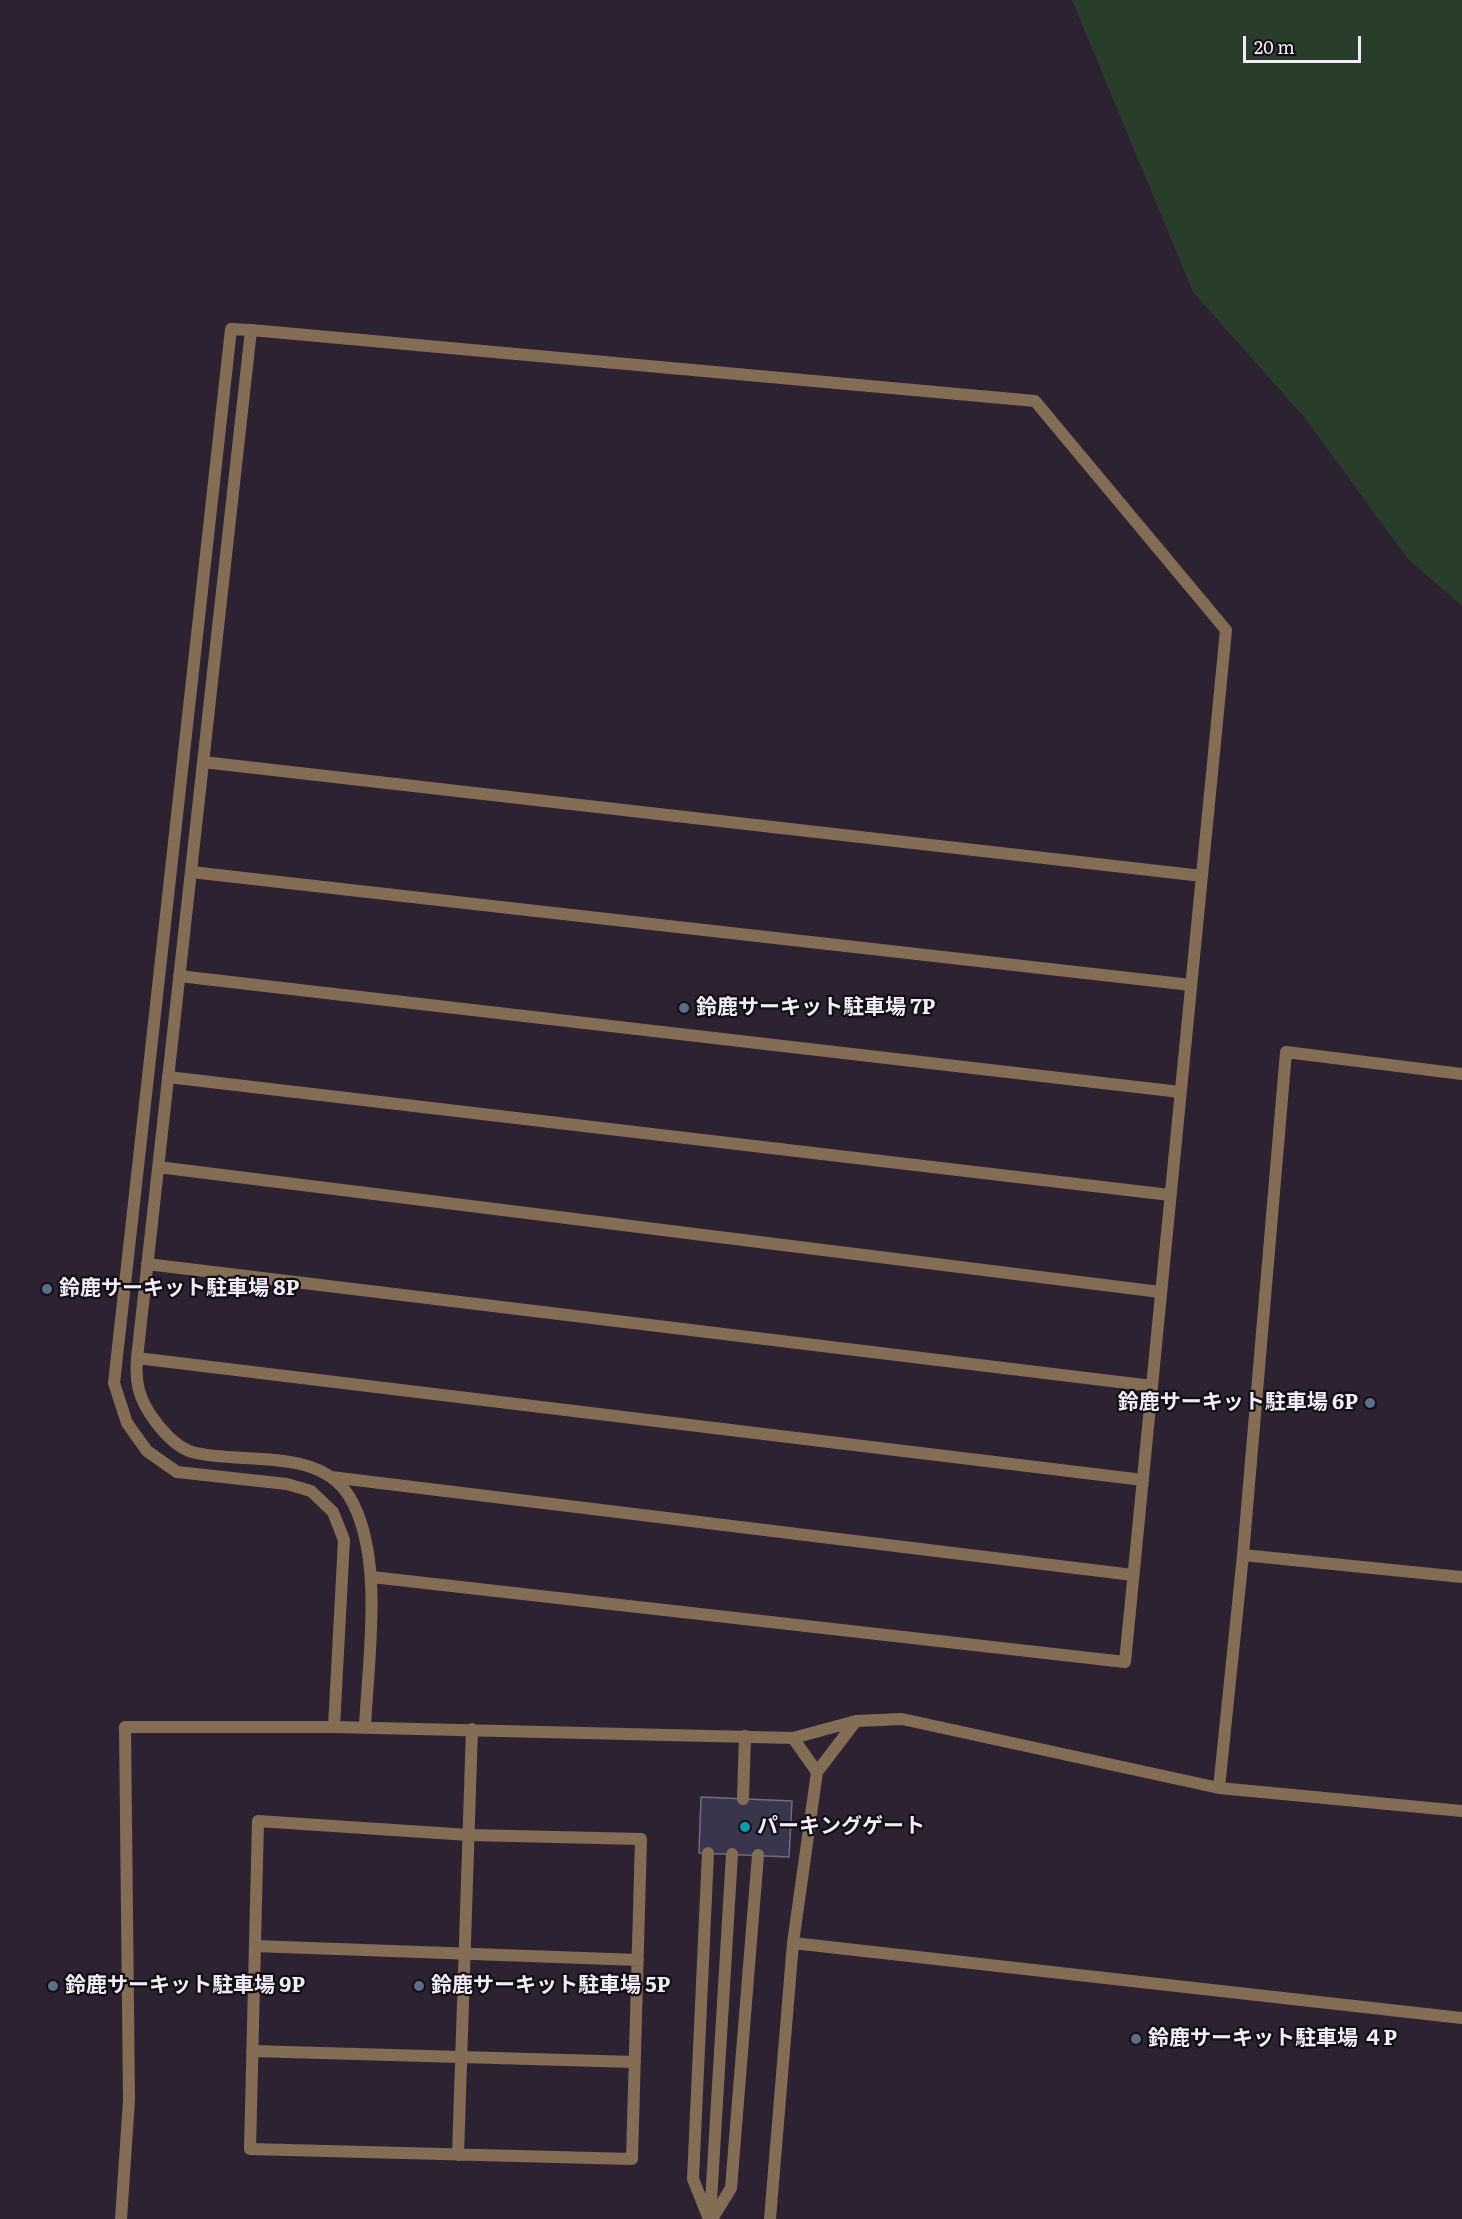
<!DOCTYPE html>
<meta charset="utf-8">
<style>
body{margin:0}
#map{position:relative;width:1462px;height:2219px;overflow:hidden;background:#2d2232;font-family:Literata,serif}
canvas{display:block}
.scale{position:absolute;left:1243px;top:36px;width:118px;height:27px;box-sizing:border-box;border:3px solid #f3ecf7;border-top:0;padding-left:8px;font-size:18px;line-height:21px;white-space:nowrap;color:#f3ecf7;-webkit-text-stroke:4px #120e15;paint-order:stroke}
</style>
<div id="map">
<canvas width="1462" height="2219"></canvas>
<div class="scale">20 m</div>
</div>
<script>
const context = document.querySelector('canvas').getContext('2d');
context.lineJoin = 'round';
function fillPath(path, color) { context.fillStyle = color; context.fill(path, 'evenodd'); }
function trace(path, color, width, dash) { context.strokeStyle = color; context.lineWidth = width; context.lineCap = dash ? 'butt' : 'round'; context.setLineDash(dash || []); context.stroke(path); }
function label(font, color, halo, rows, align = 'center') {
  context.font = font + ' Literata,"Noto Sans JP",serif'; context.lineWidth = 4.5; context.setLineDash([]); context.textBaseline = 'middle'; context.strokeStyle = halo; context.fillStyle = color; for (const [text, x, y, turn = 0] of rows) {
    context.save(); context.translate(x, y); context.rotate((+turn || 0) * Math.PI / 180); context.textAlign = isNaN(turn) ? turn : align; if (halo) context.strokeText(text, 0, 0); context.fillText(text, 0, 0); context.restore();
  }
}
fillPath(new Path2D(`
 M 1072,0 L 1462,0 L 1462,606 L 1408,559 L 1304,417 L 1193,292 Z`), '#293d2b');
const building = new Path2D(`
 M 701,1797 L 792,1801 L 789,1857 L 699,1853 Z`);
fillPath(building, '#38354d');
trace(building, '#6f6d83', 1.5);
trace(new Path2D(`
 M 251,330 L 1035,401 L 1226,630 L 1125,1662 L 372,1577
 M 203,762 L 1202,876
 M 191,872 L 1191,985
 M 179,976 L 1180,1092
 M 168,1077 L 1170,1195
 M 158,1167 L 1160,1292
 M 147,1264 L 1152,1386
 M 137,1358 L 1143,1480
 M 331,1477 L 1133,1575
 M 1243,1555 L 1462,1577
 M 334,1727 L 344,1540 L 333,1512 L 311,1491 L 287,1484 L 177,1472 L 147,1451 L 127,1423 L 114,1383 L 231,329 L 251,330 L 137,1358 C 135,1383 139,1400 155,1421 C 164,1433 176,1447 192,1452 C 240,1465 318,1446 349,1496 C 385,1555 368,1659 365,1727
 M 793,1738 L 817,1772
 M 1219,1788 L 1243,1555 L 1286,1052 L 1462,1074
 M 743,1799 L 745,1736
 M 258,1821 L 469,1835 L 641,1839 L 632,2159 L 250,2149 Z
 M 708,1853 L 693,2179 L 709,2219
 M 793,1943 L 1462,2018
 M 255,1946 L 638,1960
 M 252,2051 L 635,2062
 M 458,2155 L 472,1729
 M 710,2218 L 732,1854
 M 121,2219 L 129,2100 L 125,1727 L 334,1727 L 793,1738 L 856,1721 L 902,1719 L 1219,1788 L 1462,1811
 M 712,2219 L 731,2188 L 758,1855
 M 770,2219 L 793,1943 L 817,1772 L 856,1721`), '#846d55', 12);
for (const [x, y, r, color] of [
 [684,1008,6,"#5c6f8a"],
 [47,1289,6,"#5c6f8a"],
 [1370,1403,6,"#5c6f8a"],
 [745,1827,6,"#0f9aa8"],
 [53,1986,6,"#5c6f8a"],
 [419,1986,6,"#5c6f8a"],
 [1136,2039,6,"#5c6f8a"]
]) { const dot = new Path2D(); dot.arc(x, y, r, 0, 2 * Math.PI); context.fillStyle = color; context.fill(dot); trace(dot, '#120e15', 2); }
label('bold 21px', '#f3ecf7', '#120e15', [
 ["鈴鹿サーキット駐車場 7P",696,1008],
 ["鈴鹿サーキット駐車場 8P",59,1289],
 ["鈴鹿サーキット駐車場 6P",1358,1403,"right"],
 ["パーキングゲート",757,1827],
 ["鈴鹿サーキット駐車場 9P",65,1986],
 ["鈴鹿サーキット駐車場 5P",431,1986],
 ["鈴鹿サーキット駐車場 ４P",1148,2039]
], 'left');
</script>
